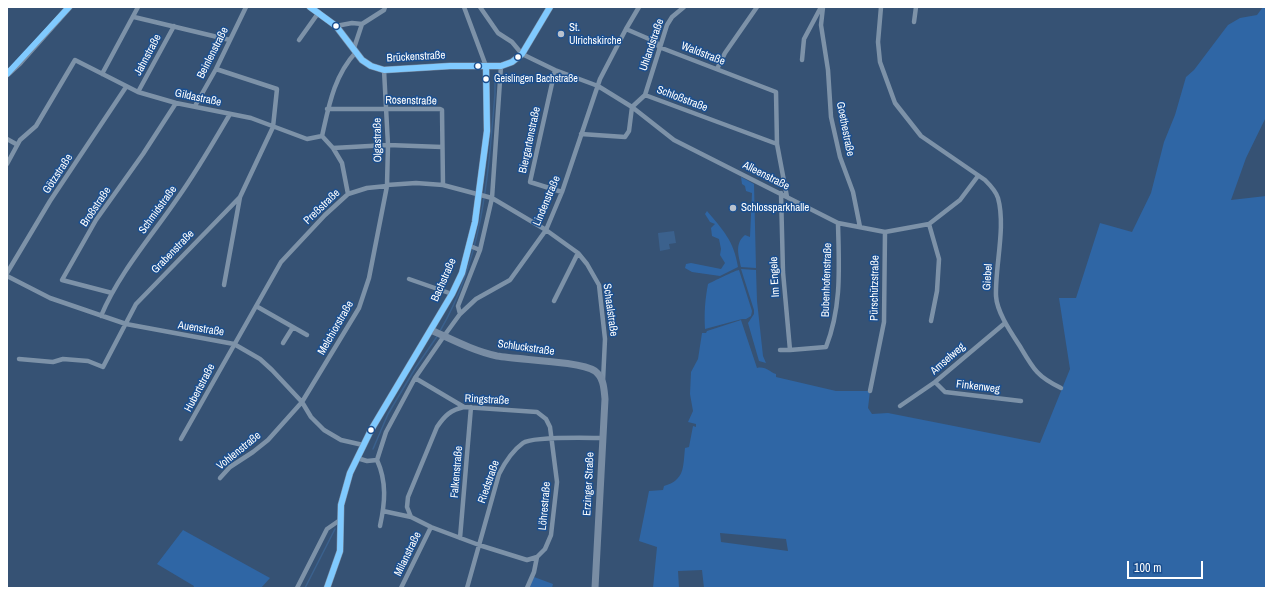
<!DOCTYPE html>
<meta charset="utf-8">
<style>
body{margin:0}
#map{position:relative;width:1273px;height:595px;overflow:hidden;background:#365274;font-family:"Archivo Narrow",sans-serif}
canvas{display:block}
.frame{position:absolute;inset:0;border:8px solid #fff;pointer-events:none}
.scale{position:absolute;left:1127px;top:561px;width:76px;height:18px;box-sizing:border-box;border:2px solid #fff;border-top:0;padding-left:5px;font-size:12px;line-height:14px;white-space:nowrap;color:#fff;-webkit-text-stroke:3px #1b4f8f;paint-order:stroke}
</style>
<div id="map">
<canvas width="1273" height="595"></canvas>
<div class="frame"></div>
<div class="scale">100 m</div>
</div>
<script>
const context = document.querySelector('canvas').getContext('2d');
context.lineJoin = 'round';
function fillPath(path, color) { context.fillStyle = color; context.fill(path, 'evenodd'); }
function trace(path, color, width, dash) { context.strokeStyle = color; context.lineWidth = width; context.lineCap = dash ? 'butt' : 'round'; context.setLineDash(dash || []); context.stroke(path); }
function label(font, color, halo, rows, align = 'center') {
  context.font = font + ' "Archivo Narrow",sans-serif'; context.lineWidth = 3; context.setLineDash([]); context.textBaseline = 'middle'; context.strokeStyle = halo; context.fillStyle = color; for (const [text, x, y, turn = 0] of rows) {
    context.save(); context.translate(x, y); context.rotate((+turn || 0) * Math.PI / 180); context.textAlign = isNaN(turn) ? turn : align; if (halo) context.strokeText(text, 0, 0); context.fillText(text, 0, 0); context.restore();
  }
}
fillPath(new Path2D(`
 M 1263,7 L 1266,7 L 1266,117 L 1246,158 L 1231,200 L 1266,196 L 1266,588 L 704,588 L 702,570 L 678,571 L 679,588 L 653,588 L 657,547 L 639,541 L 649,491 L 663,490 L 664,486 C 685,480 683,467 685,448 L 689,447 L 693,426 L 696,427 L 696,424 L 688,422 L 693,411 L 690,394 L 691,372 L 698,359 L 702,333 L 706,333 L 707,331 L 741,320 L 757,368 C 766,366 769,372 776,374 L 776,377 L 836,391 L 870,391 L 868,408 L 872,414 L 888,413 L 1040,443 L 1070,369 L 1059,298 L 1076,298 L 1100,223 L 1132,232 L 1151,193 L 1164,142 L 1175,115 L 1186,77 L 1194,70 L 1228,25 L 1240,18 L 1257,15 ZM 720,533 L 786,539 L 788,551 L 721,542 Z
 M 741,177 L 754,184 L 756,268 L 741,267 C 739,256 734,244 745,235 L 750,237 L 752,193 L 746,191 L 745,186 L 742,184 Z
 M 707,211 C 723,230 734,241 738,267 L 720,276 L 692,272 L 685,268 L 686,264 L 691,263 L 721,269 L 725,263 L 720,255 L 721,249 L 719,239 L 712,236 L 711,228 L 715,224 L 710,222 L 705,214 Z
 M 741,269 L 756,270 L 757,301 L 763,356 L 766,363 L 759,361 L 748,323 L 754,314 L 754,310 Z
 M 739,270 L 752,311 L 751,316 L 746,319 L 742,319 L 705,329 C 704,313 705,300 708,284 C 712,282 736,270 739,270 Z
 M 183,530 L 270,578 L 261,588 L 193,588 L 194,586 L 157,564 Z
 M 534,577 L 553,584 L 552,588 L 529,588 Z`), '#2f66a5');
fillPath(new Path2D(`
 M 674,231 L 676,243 L 669,244 L 670,249 L 660,251 L 658,233 Z`), '#3b618d');
trace(new Path2D(`
 M 440,331 C 483,257 488,177 495,94 L 495,79
 M 373,449 L 388,414 L 416,367 L 438,335
 M 305,588 L 335,529`), '#3b618d', 1.5);
trace(new Path2D(`
 M 464,7 L 486,66
 M 480,7 L 498,33 L 512,42 L 522,54 L 555,70 L 598,86 L 632,107 L 674,140 L 838,223 L 885,232 L 929,224 L 960,200 L 978,176
 M 823,7 L 821,25 L 828,70 L 831,117 L 840,157 L 853,192 L 860,227
 M 881,7 L 878,42 L 880,62 L 895,103 L 921,136 L 985,180 C 990,185 996,191 998,198 C 1006,227 995,266 996,296 C 997,313 1012,334 1021,348 C 1034,370 1038,377 1061,388
 M 134,17 L 230,40
 M 914,22 L 916,7
 M 362,24 L 384,10 L 385,7
 M 336,26 L 352,23 L 362,24
 M 626,29 L 656,42 L 659,47 L 776,92 L 777,144 L 787,197
 M 299,40 L 319,12
 M 354,48 L 362,24
 M 802,60 L 804,39 L 821,7
 M 717,69 L 725,53 L 757,7
 M 384,70 L 388,145 L 387,185
 M 555,70 L 530,182 L 562,192
 M 102,74 L 138,7
 M 138,92 L 174,26
 M 645,95 L 777,144
 M 195,106 L 216,69 L 246,7
 M 632,107 L 645,95 L 667,25 L 672,17 L 684,7
 M 327,109 L 440,109 L 442,110 L 443,185
 M 581,134 L 625,137 L 629,131 L 632,107
 M 7,139 L 16,144
 M 333,148 L 388,145 L 442,147
 M 7,164 L 20,140 L 36,126 L 75,60 L 138,92 L 176,103 L 251,118 L 307,139 L 322,136
 M 348,194 L 342,163 L 333,148 L 322,136 C 329,105 334,76 356,52
 M 929,224 L 939,259 L 937,291 L 931,321
 M 470,246 L 480,250
 M 7,273 L 50,201 L 126,87
 M 7,276 L 50,298 L 126,324 L 234,344 L 260,359 L 272,370 L 302,402 L 311,417 L 324,430 L 341,440 L 363,445
 M 409,279 L 452,294
 M 224,285 L 240,197
 M 112,293 L 62,280 L 96,220 L 143,154 L 176,103
 M 554,301 L 578,253
 M 256,306 L 307,335
 M 460,314 L 458,306 L 480,250 L 492,198 L 501,66
 M 101,316 C 119,273 151,237 177,199 C 197,171 213,143 230,114
 M 283,343 L 293,327
 M 780,350 L 790,350 L 783,272 L 781,193
 M 790,350 L 826,347 C 842,306 839,267 838,223
 M 19,359 L 53,362 L 63,359 L 88,361 L 103,367 L 136,304 L 240,197 L 273,127 L 277,89 L 216,69
 M 415,378 L 464,407
 M 935,382 L 945,392 L 1021,401
 M 870,391 L 884,322 L 885,232
 M 900,406 L 935,382 L 1005,323
 M 181,439 L 281,262 L 325,215 L 348,194 L 367,188 L 387,186 L 387,185 L 416,183 L 443,185 L 492,198 L 546,230 L 578,253 L 587,264 L 599,285 L 605,339 L 603,381
 M 357,458 L 367,461 L 377,460 L 386,432 L 415,378 L 444,336 L 460,314 L 476,299 L 510,280 L 546,230 L 562,192 L 600,79 L 626,29 L 639,7
 M 377,460 C 387,482 385,503 380,526
 M 220,478 L 230,467 L 253,452 L 268,440 L 302,402 L 359,308 L 369,278 L 387,186
 M 383,511 L 411,517 L 431,527 L 479,545 L 527,560 L 537,557 L 545,549 L 551,535 L 557,482 L 550,427 L 546,419 L 537,412 L 464,407 C 451,410 445,415 437,427 L 408,497 L 407,507 L 411,517
 M 460,538 L 471,407
 M 297,588 L 327,529 L 340,520
 M 401,588 L 431,527
 M 467,588 L 499,474 C 505,462 512,451 523,443 C 533,436 588,438 603,438
 M 527,588 L 534,572 L 537,557`), '#7d92a8', 4.5);
trace(new Path2D(`
 M 310,7 L 336,26 L 362,60 L 371,66 L 384,70 L 450,66 L 501,66 L 512,62 L 522,54 L 550,7
 M 7,74 L 19,63 L 69,7
 M 431,330 C 453,340 474,351 497,356 C 519,360 580,361 595,371 C 604,378 604,389 605,399 L 595,588
 M 327,588 L 340,551 L 341,505 L 350,473 L 371,430 L 452,294 L 462,273 L 475,222 L 487,131 L 486,66`), '#798da4', 7);
trace(new Path2D(`
 M 310,7 L 336,26 L 362,60 L 371,66 L 384,70 L 450,66 L 501,66 L 512,62 L 522,54 L 550,7
 M 7,74 L 69,7
 M 327,588 L 340,551 L 341,505 L 350,473 L 371,430 L 452,294 L 462,273 L 475,222 L 487,131 L 486,66`), '#80caff', 6);
for (const [x, y, r, color] of [
 [336,26,3.5,"#fff"],
 [561,34,4,"#b9c2ce"],
 [518,57,3.5,"#fff"],
 [478,66,3.5,"#fff"],
 [486,79,3.5,"#fff"],
 [733,208,4,"#b9c2ce"],
 [371,430,3.5,"#fff"]
]) { const dot = new Path2D(); dot.arc(x, y, r, 0, 2 * Math.PI); context.fillStyle = color; context.fill(dot); trace(dot, '#1b4f8f', 1.5); }
label('10px', '#fff', '#1b4f8f', [
 ["Geislingen Bachstraße",494,79]
], 'left');
label('11px', '#fff', '#1b4f8f', [
 ["St.",569,28],
 ["Ulrichskirche",569,41],
 ["Schlossparkhalle",741,208]
], 'left');
label('11px', '#fff', '#1b4f8f', [
 ["Uhlandstraße",652,45,-71],
 ["Beinlenstraße",213,53,-63],
 ["Waldstraße",703,54,21],
 ["Jahnstraße",148,55,-62],
 ["Brückenstraße",416,57,-3],
 ["Gildastraße",198,98,12],
 ["Schloßstraße",682,99,21],
 ["Rosenstraße",411,101,1],
 ["Goethestraße",845,129,79],
 ["Olgastraße",378,140,-91],
 ["Biergartenstraße",530,140,-78],
 ["Götzstraße",58,174,-57],
 ["Alleenstraße",766,176,27],
 ["Lindenstraße",547,201,-67],
 ["Broßstraße",96,207,-56],
 ["Preßstraße",322,207,-44],
 ["Schmidstraße",158,210,-54],
 ["Grabenstraße",173,252,-46],
 ["Im Engele",775,277,-93],
 ["Giebel",988,277,-86],
 ["Bachstraße",444,280,-66],
 ["Bubenhofenstraße",827,280,-88],
 ["Pürschützstraße",875,288,-89],
 ["Schaalstraße",610,310,82],
 ["Melchiorstraße",336,328,-60],
 ["Auenstraße",201,329,9],
 ["Schluckstraße",526,348,8],
 ["Amselweg",948,359,-41],
 ["Finkenweg",978,387,7],
 ["Hubertstraße",200,388,-62],
 ["Ringstraße",487,400,3],
 ["Vohlenstraße",239,451,-39],
 ["Falkenstraße",457,472,-85],
 ["Riedstraße",489,482,-71],
 ["Erzinger Straße",589,484,-87],
 ["Löhrestraße",545,506,-85],
 ["Milanstraße",408,554,-64]
]);
</script>
